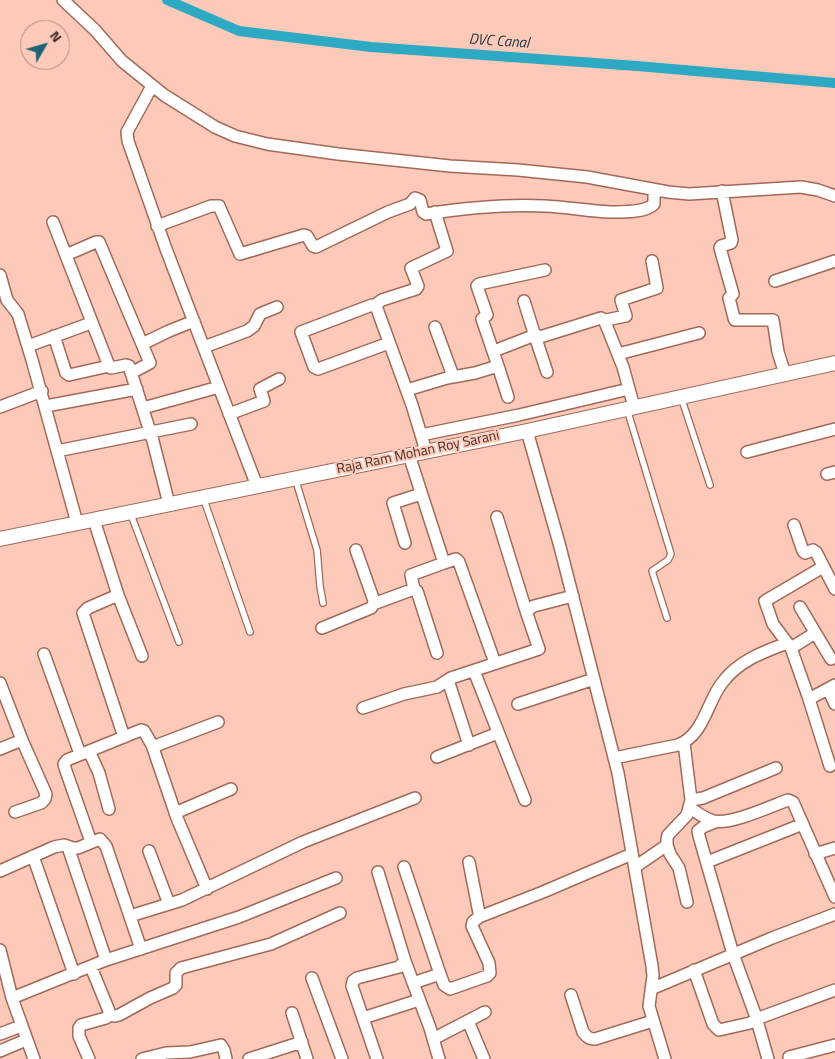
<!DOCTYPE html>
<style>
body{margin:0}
#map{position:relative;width:835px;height:1059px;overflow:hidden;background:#fdcaba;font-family:"Titillium Web",sans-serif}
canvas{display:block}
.north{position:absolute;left:20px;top:20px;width:50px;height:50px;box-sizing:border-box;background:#fdcaba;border:1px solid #b48c7f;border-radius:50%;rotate:52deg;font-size:14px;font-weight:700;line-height:20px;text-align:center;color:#472f27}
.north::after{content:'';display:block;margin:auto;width:18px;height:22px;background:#1d6374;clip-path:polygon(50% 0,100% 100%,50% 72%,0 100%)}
</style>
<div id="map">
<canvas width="835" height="1059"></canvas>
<div class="north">N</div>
</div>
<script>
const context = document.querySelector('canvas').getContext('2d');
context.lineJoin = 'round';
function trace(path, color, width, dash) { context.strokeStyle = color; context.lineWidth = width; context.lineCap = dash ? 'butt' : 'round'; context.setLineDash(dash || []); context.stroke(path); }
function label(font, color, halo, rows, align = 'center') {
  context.font = font + ' "Titillium Web",sans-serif'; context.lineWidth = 4; context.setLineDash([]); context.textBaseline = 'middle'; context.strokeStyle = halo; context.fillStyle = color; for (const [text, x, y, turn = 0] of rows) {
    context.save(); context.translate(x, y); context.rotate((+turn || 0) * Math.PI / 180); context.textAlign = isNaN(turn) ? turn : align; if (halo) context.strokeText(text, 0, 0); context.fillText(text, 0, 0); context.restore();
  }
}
trace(new Path2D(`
 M 167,0 L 239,31 L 371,47 L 637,66 L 835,83`), '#2ea9c4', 10);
const service = new Path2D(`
 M 681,397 L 710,485
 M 627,409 L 671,554 L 668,560 L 652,571 L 667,618
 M 295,478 L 317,550 L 320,586 L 323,603
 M 203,497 L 250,632
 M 130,512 L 179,642`);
const minor = new Path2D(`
 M 63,0 L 95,30 L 122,61 L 164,95 L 215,127 L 235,136 L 267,144 L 338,154 L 450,166 L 518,170 L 587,177 L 668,192 L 689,194 L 801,187 L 818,190 L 835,196
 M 152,86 L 127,132 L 128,141 L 166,249 L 257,486
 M 722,191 L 732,240 L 731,243 L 721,246 L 720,248 L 733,294 L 729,298 L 734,318 L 735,320 L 773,320 L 778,352 L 785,374
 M 53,222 L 109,366 L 111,368 L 126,365 L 129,366 L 153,441 L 169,504
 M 157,226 L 211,206 L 219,206 L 240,254 L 304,235 L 307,236 L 313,246 L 316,247 L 388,212 L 410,204 L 415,198 L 420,200 L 423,212 L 426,214 C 465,208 505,204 545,206 C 567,207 588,211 610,212 C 622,212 645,213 654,204 L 654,190
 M 66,255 L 96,242 L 99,242 L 142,344 L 169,331 L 194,321
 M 0,275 L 7,300 L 18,314 L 32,360 L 77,523
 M 775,281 L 835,261
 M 524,301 L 534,333 L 540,337 L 601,318 L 606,321
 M 375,305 L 382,300 L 416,289 L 418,286 L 411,268 L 447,251 L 435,212
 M 435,327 L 453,376
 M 534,333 L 547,372
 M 54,336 L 66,373 L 69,375 L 109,366
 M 389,343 L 318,369 L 314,367 L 301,332 L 372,305 L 376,306 L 412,405 L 426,451
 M 28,346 L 91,323
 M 204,347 L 247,331 L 254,326 L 260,314 L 277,307
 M 494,351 L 535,335
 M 618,354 L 699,333
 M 498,366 L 508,397
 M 131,373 L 150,363 L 142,344
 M 407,390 L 447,378 L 475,373 L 498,366 L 482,319 L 487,315 L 477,286 L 479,284 L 545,270
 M 46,406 L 137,389
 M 0,407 L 42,391
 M 634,407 L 623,367 L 605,322 L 606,320 L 626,316 L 621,300 L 657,288 L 652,261
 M 143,408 L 219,387
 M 229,414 L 264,401 L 260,389 L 279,379
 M 527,431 L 559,543 L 618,773 L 652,966 L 653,976 L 649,1006 L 665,1059
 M 421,435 L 519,415 L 629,389
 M 57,451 L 191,424
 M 747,452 L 835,429
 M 409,455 L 444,563 L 456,559 L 459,562 L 495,663
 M 827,474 L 835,472
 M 497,517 L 527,614
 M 94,520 L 118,595 L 142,656
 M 794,525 L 803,551 L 805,553 L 813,550 L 816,552 L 835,589
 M 405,543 L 393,503 L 421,494
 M 356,550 L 374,601 L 376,603 L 414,589 L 411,575 L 444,563
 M 823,567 L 765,601 L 773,624 L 791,648 L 809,699 L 830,766
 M 414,589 L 417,591 L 437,653
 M 118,595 L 88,608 L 83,613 L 124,737
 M 800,607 L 831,659
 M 322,628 L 371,608 L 375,602
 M 791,648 L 815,633
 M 44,654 L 80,754
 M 474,671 L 525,800
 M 448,680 L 469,745
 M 0,683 L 22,740 L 46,794 L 45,799 L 41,803 L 15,812
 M 828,689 L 835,704
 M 809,699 L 835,685
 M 518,704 L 594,679
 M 363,708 L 404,694 L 437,687 L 451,678 L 539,649 L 527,614 L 528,610 L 534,606 L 573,596
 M 684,743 L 691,800 L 687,815 L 668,835 L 667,839 L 667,845 L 670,854 L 679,868 L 687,902
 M 152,745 L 177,818 L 207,889
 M 0,749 L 22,740
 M 89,751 L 99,773 L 109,809
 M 437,757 L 498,733
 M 614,758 L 678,745 C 704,735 707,702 722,683 C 738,661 763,652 787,643
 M 691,800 L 703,798 L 776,768
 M 690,808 C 698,813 705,819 714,821 C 731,825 771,806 788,800 L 793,802 L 835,897
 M 175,813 L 231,789
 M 715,822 L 703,827 L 698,831 L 699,836 L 733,954 L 756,1017 L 759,1018 L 835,990
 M 91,842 L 65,768 L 64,764 L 67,760 L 141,730 L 144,731 L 152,745 L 155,746 L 218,722
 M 68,847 L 106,960
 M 149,851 L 169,904
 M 815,854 L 835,848
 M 33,856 L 74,974
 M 707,862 L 803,824
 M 404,867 L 440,974 L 444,985 L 450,989 L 487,976 L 490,973 L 489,963 L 472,926 L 473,922 L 479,917 L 479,913 L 469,862
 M 635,867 L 667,845
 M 0,871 L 54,847 L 64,845 L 73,848 L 78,848 L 100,839 L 106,846 L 141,949
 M 130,916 L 182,900 L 303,842 L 415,798
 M 479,917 L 543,892 L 632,854
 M 0,950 L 12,998 L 34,1059
 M 405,961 L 430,1028 L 439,1059
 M 694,970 L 713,1024 L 719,1030 L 750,1023 L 759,1018
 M 312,978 L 342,1059
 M 413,983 L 440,974
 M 651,989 L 772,938 L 835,914
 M 571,995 L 583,1032 C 587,1037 589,1039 595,1039 L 653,1021
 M 12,998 L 106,960 L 239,917 L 336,878
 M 292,1013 L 307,1059
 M 109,1015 L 115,1016 L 119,1015 L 150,998 L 173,988 L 176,985 L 176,973 L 181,968 L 271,944 L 340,913
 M 756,1017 L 768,1059
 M 363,1018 L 419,1000
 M 468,1021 L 484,1059
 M 0,1034 L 21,1026
 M 433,1039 L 485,1012
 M 0,1051 L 26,1040
 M 789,1057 L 835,1045
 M 89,1059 L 79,1036 L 79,1028 L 81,1025 L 106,1018 L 109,1015 L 109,1011 L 91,967
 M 142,1059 L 166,1053 L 190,1052 L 221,1045 L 224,1050 L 226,1059
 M 249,1059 L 302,1042
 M 377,1059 L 352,986 L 353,981 L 357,978 L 399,967 L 405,961 L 378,872`);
const tertiary = new Path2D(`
 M 0,539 L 527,431 L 835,363`);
trace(service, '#a16958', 8);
trace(minor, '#a16958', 14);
trace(tertiary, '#a16958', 16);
trace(service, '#fff', 5.5);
trace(minor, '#fff', 11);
trace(tertiary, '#fff', 14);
label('14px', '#472f27', '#fdcaba', [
 ["Raja Ram Mohan Roy Sarani",418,453,-12]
]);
label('italic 15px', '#203940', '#fdcaba', [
 ["DVC Canal",499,42,4]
]);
</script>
